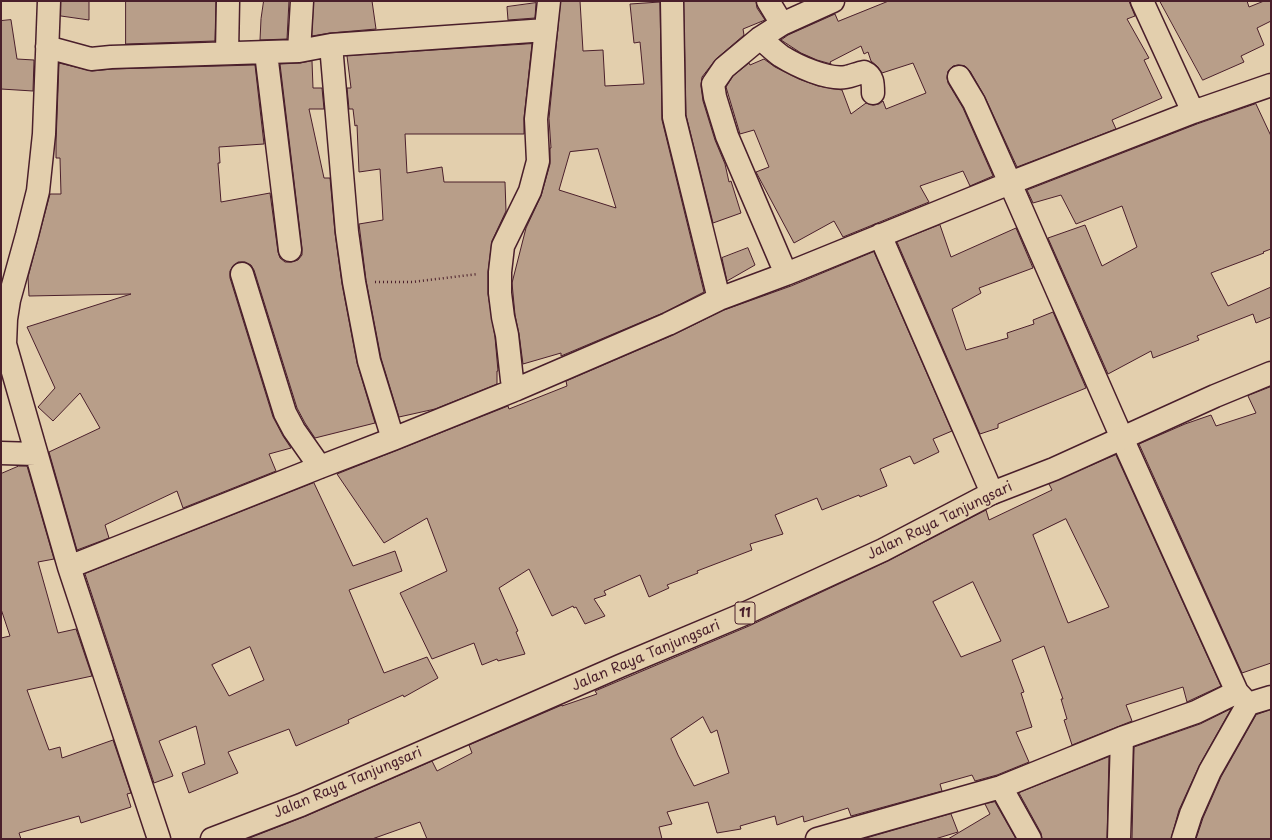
<!DOCTYPE html>
<style>
body{margin:0}
#map{position:relative;width:1272px;height:840px;overflow:hidden;background:#e3cfad;font-family:"Playpen Sans",sans-serif}
canvas{display:block}
.frame{position:absolute;inset:0;border:2px solid #4a1f2b;pointer-events:none}
</style>
<div id="map">
<canvas width="1272" height="840"></canvas>
<div class="frame"></div>
</div>
<script>
const context = document.querySelector('canvas').getContext('2d');
context.lineJoin = 'round';
function fillPath(path, color) { context.fillStyle = color; context.fill(path, 'evenodd'); }
function trace(path, color, width, dash) { context.strokeStyle = color; context.lineWidth = width; context.lineCap = dash ? 'butt' : 'round'; context.setLineDash(dash || []); context.stroke(path); }
function label(font, color, halo, rows, align = 'center') {
  context.font = font + ' "Playpen Sans",sans-serif'; context.lineWidth = 3.5; context.setLineDash([]); context.textBaseline = 'middle'; context.strokeStyle = halo; context.fillStyle = color; for (const [text, x, y, turn = 0] of rows) {
    context.save(); context.translate(x, y); context.rotate((+turn || 0) * Math.PI / 180); context.textAlign = isNaN(turn) ? turn : align; if (halo) context.strokeText(text, 0, 0); context.fillText(text, 0, 0); context.restore();
  }
}
const building = new Path2D(`
 M 61,1 L 89,1 L 89,20 L 61,16 Z
 M 126,1 L 216,1 L 215,41 L 126,44 Z
 M 264,1 L 289,1 L 287,39 L 260,40 L 261,19 Z
 M 314,1 L 372,1 L 376,29 L 330,33 L 312,36 Z
 M 561,1 L 580,1 L 583,51 L 603,50 L 605,86 L 644,84 L 640,42 L 634,43 L 630,4 L 660,2 L 662,120 L 704,292 L 663,313 L 561,356 L 561,353 L 523,364 L 519,334 L 515,315 L 512,283 L 526,228 L 541,196 L 550,164 L 550,148 L 551,148 L 549,119 ZM 598,149 L 616,208 L 559,190 L 570,152 Z
 M 684,1 L 756,1 L 757,8 L 765,20 L 743,29 L 744,35 L 716,59 L 702,77 L 701,86 L 703,101 L 715,140 L 725,164 L 729,182 L 731,181 L 741,213 L 713,223 L 686,115 Z
 M 889,1 L 1129,1 L 1135,16 L 1127,19 L 1149,58 L 1144,60 L 1162,98 L 1112,120 L 1116,129 L 1017,167 L 985,97 L 970,71 L 965,66 L 958,65 L 953,66 L 948,71 L 947,78 L 948,83 L 963,108 L 993,176 L 970,186 L 963,171 L 920,186 L 929,202 L 843,237 L 834,221 L 794,243 L 756,172 L 769,167 L 754,130 L 740,134 L 726,87 L 733,76 L 749,63 L 750,65 L 764,59 L 775,67 L 799,79 L 818,86 L 842,90 L 851,114 L 866,103 L 873,105 L 879,104 L 883,101 L 886,109 L 926,93 L 913,63 L 882,73 L 877,66 L 871,61 L 868,52 L 864,54 L 861,46 L 830,62 L 831,64 L 817,60 L 801,53 L 781,40 L 788,35 L 835,14 L 838,21 Z
 M 1160,1 L 1247,1 L 1249,7 L 1264,1 L 1271,1 L 1271,21 L 1257,28 L 1264,45 L 1241,56 L 1244,62 L 1203,80 Z
 M 536,3 L 535,18 L 508,20 L 507,7 Z
 M 11,20 L 17,59 L 34,60 L 33,91 L 1,89 L 1,21 Z
 M 532,44 L 524,118 L 524,134 L 405,134 L 407,173 L 442,167 L 444,182 L 505,182 L 506,211 L 492,241 L 488,272 L 488,294 L 495,337 L 498,371 L 497,371 L 497,384 L 435,409 L 399,417 L 381,358 L 366,280 L 359,224 L 383,220 L 380,169 L 359,172 L 357,125 L 355,126 L 353,109 L 349,109 L 347,88 L 351,88 L 347,56 Z
 M 312,61 L 313,88 L 322,88 L 324,109 L 309,109 L 324,178 L 330,178 L 335,233 L 342,284 L 357,363 L 375,423 L 315,438 L 305,423 L 297,408 L 254,270 L 251,265 L 245,262 L 238,262 L 233,266 L 230,271 L 230,278 L 273,417 L 283,436 L 291,448 L 269,454 L 276,471 L 183,508 L 177,491 L 105,525 L 109,538 L 77,550 L 49,452 L 100,428 L 80,393 L 53,421 L 38,407 L 55,388 L 27,327 L 131,294 L 29,296 L 28,277 L 50,194 L 61,194 L 60,158 L 56,158 L 56,143 L 59,63 L 92,71 L 112,69 L 255,65 L 264,144 L 219,147 L 220,163 L 218,163 L 221,202 L 270,193 L 278,252 L 280,258 L 285,262 L 291,262 L 298,260 L 302,255 L 302,248 L 280,64 L 300,63 Z
 M 1256,104 L 1271,136 L 1271,249 L 1263,252 L 1264,253 L 1211,273 L 1228,306 L 1271,287 L 1271,317 L 1256,323 L 1253,314 L 1197,336 L 1199,340 L 1153,358 L 1151,351 L 1108,374 L 1048,238 L 1085,225 L 1102,266 L 1137,247 L 1122,206 L 1076,224 L 1061,195 L 1033,203 L 1027,190 L 1197,124 Z
 M 940,225 L 951,257 L 1016,228 L 1033,268 L 979,288 L 981,293 L 952,309 L 966,350 L 1008,338 L 1007,333 L 1034,324 L 1033,320 L 1053,312 L 1086,388 L 998,424 L 998,428 L 980,434 L 897,242 Z
 M 748,248 L 755,265 L 727,281 L 722,258 Z
 M 874,252 L 952,431 L 933,439 L 939,452 L 914,464 L 910,456 L 880,469 L 887,486 L 860,497 L 859,495 L 822,510 L 817,498 L 775,515 L 783,534 L 750,544 L 752,550 L 697,571 L 698,573 L 667,585 L 669,588 L 649,597 L 640,575 L 604,591 L 606,595 L 594,599 L 605,616 L 585,624 L 576,607 L 574,608 L 573,606 L 552,616 L 529,569 L 499,588 L 518,631 L 516,632 L 525,654 L 498,661 L 497,659 L 482,665 L 474,643 L 432,659 L 400,593 L 447,571 L 427,518 L 384,543 L 337,474 L 508,406 L 509,409 L 567,386 L 566,381 L 673,335 L 724,310 L 791,286 Z
 M 1271,387 L 1271,663 L 1242,673 L 1139,444 L 1185,424 L 1211,415 L 1216,426 L 1256,413 L 1248,396 Z
 M 1116,455 L 1221,686 L 1191,700 L 1187,702 L 1183,687 L 1126,705 L 1132,721 L 1072,745 L 1064,720 L 1067,719 L 1061,699 L 1063,699 L 1044,646 L 1012,660 L 1024,692 L 1021,693 L 1032,727 L 1016,732 L 1029,762 L 997,775 L 975,781 L 972,775 L 940,784 L 942,791 L 851,816 L 848,808 L 804,822 L 803,816 L 777,825 L 775,816 L 740,826 L 741,829 L 717,833 L 708,802 L 667,812 L 672,824 L 659,827 L 662,839 L 427,839 L 420,822 L 372,839 L 247,839 L 306,816 L 432,761 L 437,771 L 472,753 L 469,745 L 562,705 L 562,706 L 597,694 L 595,691 L 749,626 L 888,561 L 986,510 L 989,520 L 1052,490 L 1049,484 ZM 1066,519 L 1109,607 L 1068,623 L 1033,535 ZM 973,582 L 1001,641 L 961,657 L 933,602 ZM 703,717 L 711,733 L 717,730 L 729,773 L 694,786 L 678,755 L 671,739 Z
 M 19,466 L 27,466 L 54,559 L 38,562 L 58,633 L 76,629 L 92,676 L 27,690 L 49,750 L 60,747 L 62,758 L 113,740 L 131,793 L 127,794 L 131,807 L 81,823 L 79,816 L 19,833 L 21,839 L 1,839 L 1,638 L 10,636 L 1,609 L 1,474 Z
 M 314,483 L 353,566 L 395,551 L 402,571 L 349,590 L 384,673 L 427,657 L 438,678 L 404,697 L 403,695 L 348,720 L 349,723 L 296,746 L 289,729 L 228,752 L 238,773 L 189,793 L 182,773 L 205,764 L 196,726 L 159,741 L 173,776 L 154,783 L 85,574 ZM 250,647 L 264,680 L 229,696 L 212,665 Z
 M 1231,709 L 1199,766 L 1179,810 L 1171,839 L 1132,839 L 1134,747 L 1200,724 Z
 M 1271,710 L 1271,839 L 1196,839 L 1203,818 L 1221,777 L 1256,715 Z
 M 1109,757 L 1107,839 L 1042,839 L 1041,833 L 1019,793 Z
 M 995,802 L 1016,839 L 948,839 L 990,814 L 985,804 Z
 M 951,814 L 958,832 L 935,839 L 863,839 Z`);
fillPath(building, '#b89e89');
trace(building, '#4a1f2b', 1);
const minor = new Path2D(`
 M 49,1 L 44,134 L 38,191 L 27,235 L 9,300 L 6,319 L 5,344 L 69,567 L 159,839
 M 672,1 L 674,117 L 719,299
 M 768,1 L 782,24 L 760,38 L 724,68 L 713,84 L 715,97 L 727,136 L 786,274
 M 1142,1 L 1193,112
 M 782,24 L 833,1
 M 760,38 C 767,44 774,51 781,56 C 797,66 827,80 846,77 C 852,76 858,73 864,72 C 873,76 873,83 873,93
 M 331,45 L 347,232 L 354,282 L 369,361 L 393,439
 M 47,47 L 91,59 L 111,57 L 299,51 L 331,45 L 546,30
 M 299,51 L 302,1
 M 227,53 L 228,1
 M 266,53 L 290,250
 M 959,77 L 974,102 L 1010,183 L 1122,438 L 1237,692
 M 880,235 L 992,493
 M 242,274 L 285,413 L 294,430 L 320,467
 M 517,389 L 512,380 L 507,335 L 503,317 L 500,293 L 500,272 L 503,246 L 530,191 L 538,161 L 536,119 L 549,1
 M 1,453 L 36,454
 M 69,567 L 320,467 L 393,439 L 517,389 L 668,324 L 719,299 L 786,274 L 1010,183 L 1193,112 L 1271,85
 M 1001,787 L 1030,839
 M 817,839 L 1001,787 L 1122,738 L 1196,712 L 1237,692 L 1248,704 L 1271,697
 M 1119,839 L 1122,738
 M 1183,839 L 1191,814 L 1210,771 L 1248,704`);
const highway = new Path2D(`
 M 212,839 L 301,805 L 620,666 L 744,614 L 883,550 L 992,493 L 1054,469 L 1215,396 L 1271,373`);
trace(minor, '#4a1f2b', 25);
trace(highway, '#4a1f2b', 25);
trace(new Path2D(`
 M 375,282 L 412,282 L 478,274`), '#4a1f2b', 2.5, [1, 3]);
trace(minor, '#e3cfad', 22);
trace(highway, '#e3cfad', 22);
for (const [x, y, w] of [
 [745,613,20]
]) { const box = new Path2D(); box.roundRect(x - w / 2, y - 11, w, 22, 3); context.fillStyle = '#e3cfad'; context.fill(box); trace(box, '#4a1f2b', 1); }
label('bold 13px', '#4a1f2b', null, [
 ["11",745,613]
]);
label('14px', '#4a1f2b', '#e3cfad', [
 ["Jalan Raya Tanjungsari",940,521,-26],
 ["Jalan Raya Tanjungsari",646,656,-23],
 ["Jalan Raya Tanjungsari",348,783,-23]
]);
</script>
